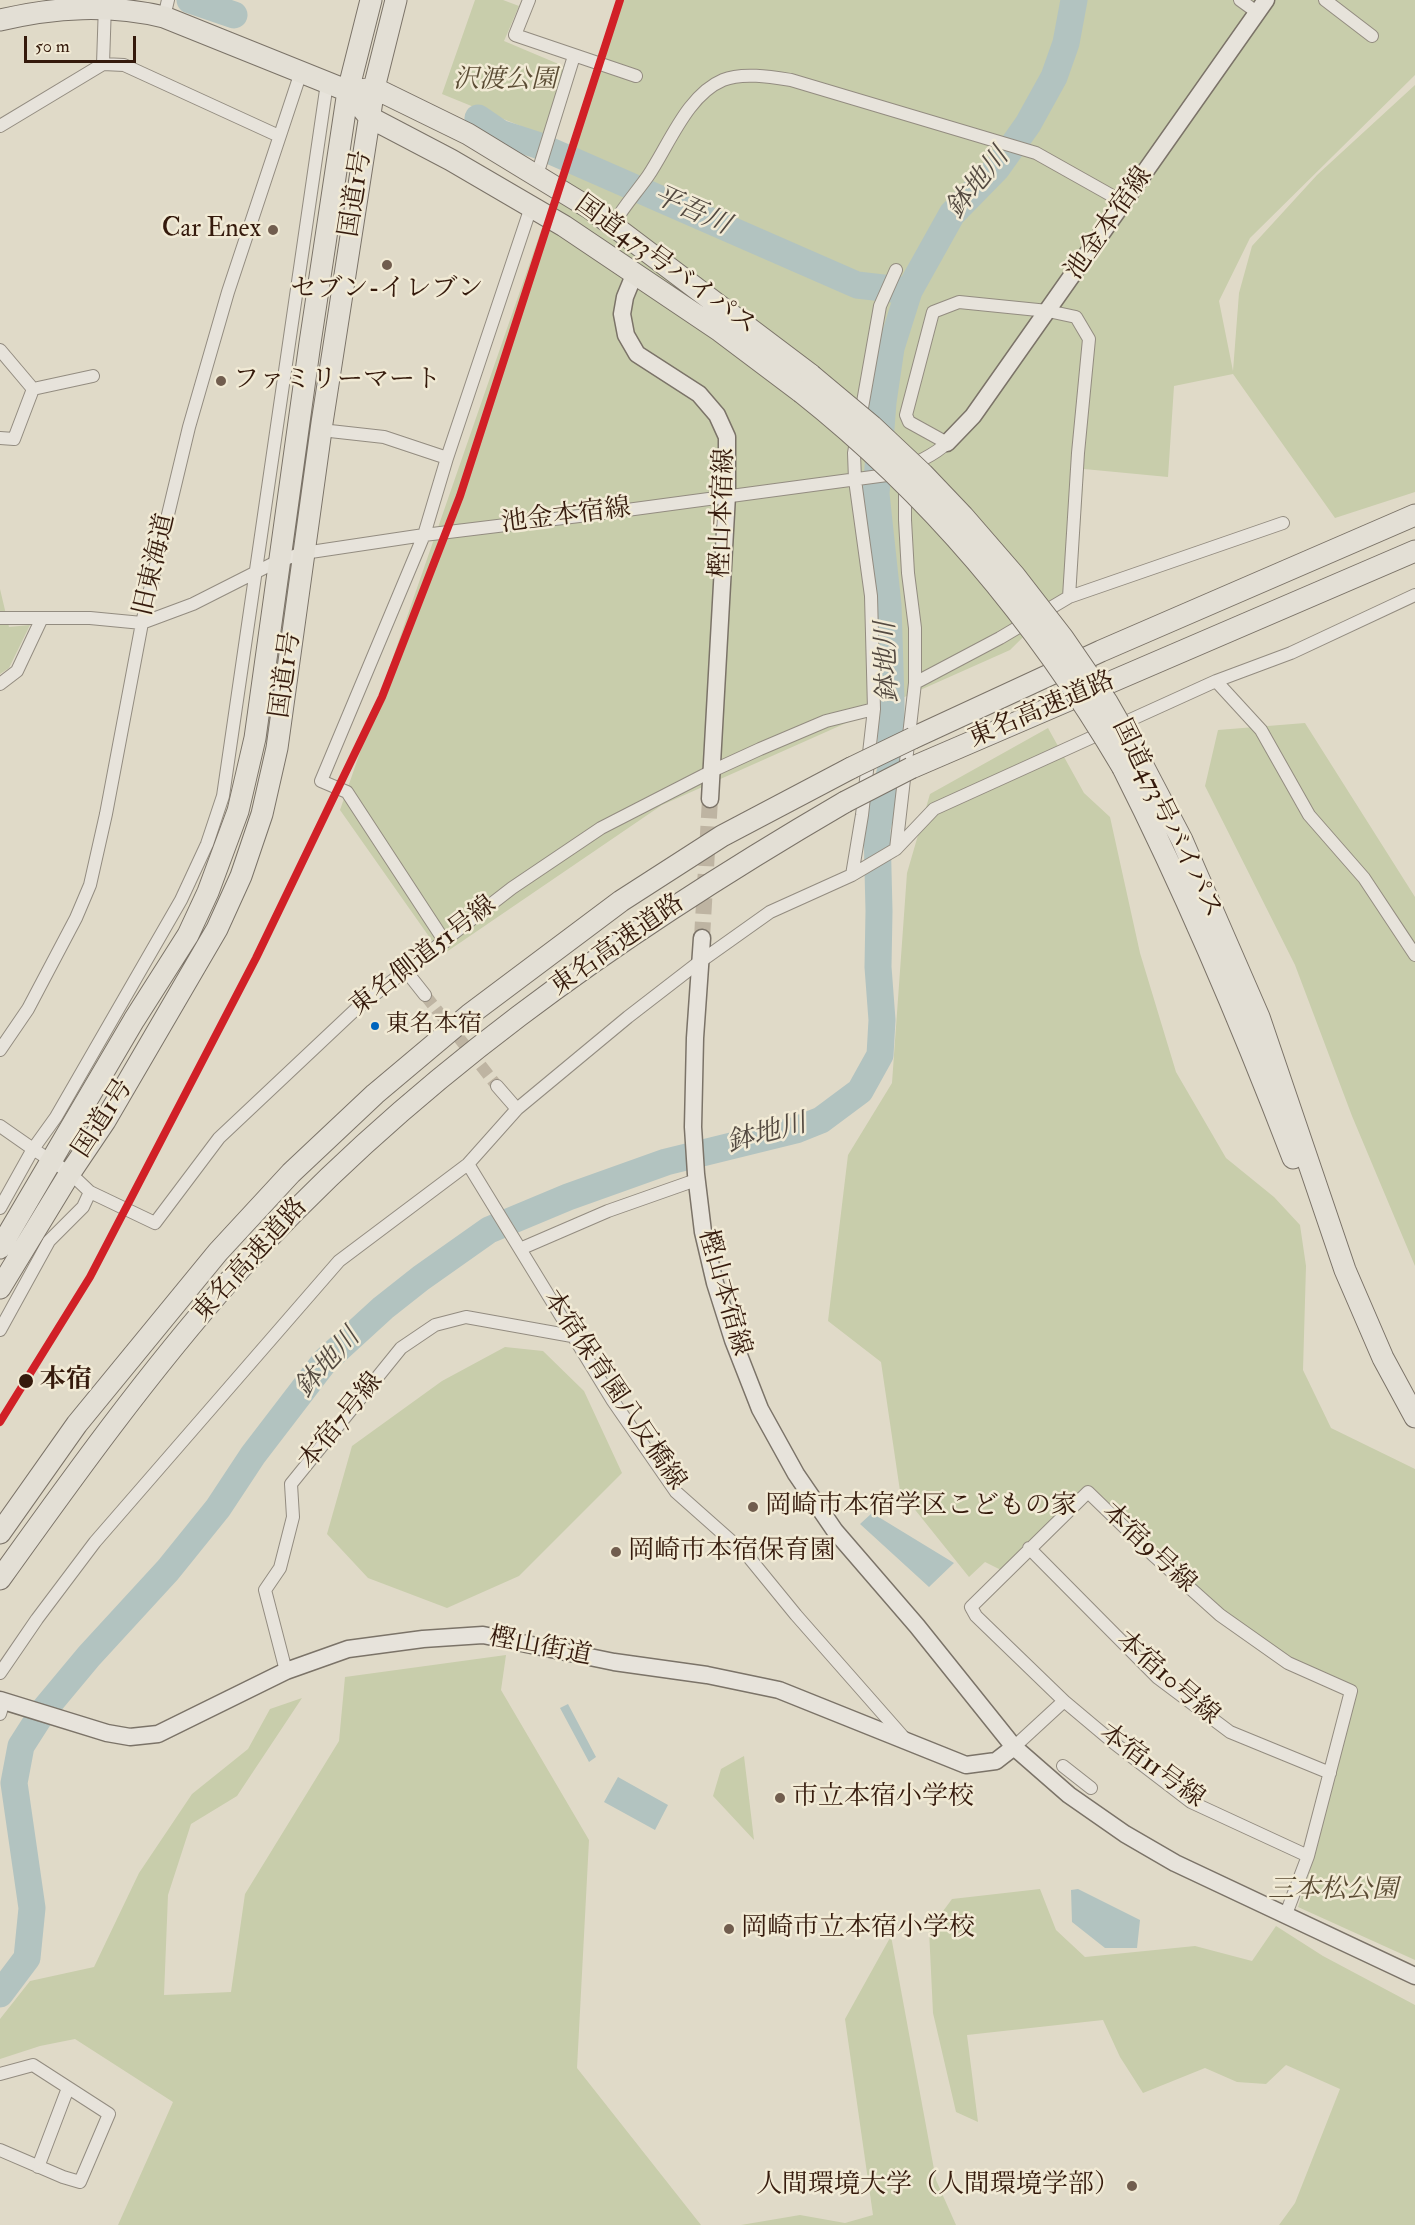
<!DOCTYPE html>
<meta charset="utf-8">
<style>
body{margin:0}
#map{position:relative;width:1415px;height:2225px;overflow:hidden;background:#e0dac8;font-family:"IM FELL Double Pica",serif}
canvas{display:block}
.scale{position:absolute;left:24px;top:36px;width:112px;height:27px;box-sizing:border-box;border:3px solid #351a0c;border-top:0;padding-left:8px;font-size:18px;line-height:21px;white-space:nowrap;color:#351a0c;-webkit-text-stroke:4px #f1ead5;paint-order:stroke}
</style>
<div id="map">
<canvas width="1415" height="2225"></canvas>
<div class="scale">50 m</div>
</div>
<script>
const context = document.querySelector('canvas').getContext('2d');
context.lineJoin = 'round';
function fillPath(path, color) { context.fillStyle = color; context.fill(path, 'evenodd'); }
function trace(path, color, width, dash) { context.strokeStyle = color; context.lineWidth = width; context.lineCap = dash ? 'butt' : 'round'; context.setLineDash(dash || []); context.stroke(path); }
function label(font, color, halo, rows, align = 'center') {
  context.font = font + ' "IM FELL Double Pica","Noto Serif JP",serif'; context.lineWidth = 5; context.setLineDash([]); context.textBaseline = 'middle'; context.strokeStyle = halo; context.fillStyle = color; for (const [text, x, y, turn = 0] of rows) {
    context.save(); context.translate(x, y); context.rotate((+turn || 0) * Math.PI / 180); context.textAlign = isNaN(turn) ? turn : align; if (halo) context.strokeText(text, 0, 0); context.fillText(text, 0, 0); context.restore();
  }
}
fillPath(new Path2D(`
 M 475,0 L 503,0 L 519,6 L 504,41 L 568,68 L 545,136 L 442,94 Z
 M 621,0 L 1415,0 L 1415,75 L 1250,238 L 1219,301 L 1233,371 L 1239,293 L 1252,246 L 1317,175 L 1415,85 L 1415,492 L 1335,518 L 1233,374 L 1174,386 L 1168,477 L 1084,469 L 1076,585 L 1010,650 L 662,805 L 442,955 L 340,810 Z
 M 0,589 L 9,627 L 30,625 L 9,668 L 0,674 Z
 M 1305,723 L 1415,897 L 1415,1266 L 1352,1116 L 1295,965 L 1205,786 L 1218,730 Z
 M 1048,728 L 1084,793 L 1110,817 L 1140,953 L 1176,1072 L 1226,1158 L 1274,1197 L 1300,1225 L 1306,1266 L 1303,1370 L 1331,1428 L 1415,1469 L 1415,1960 L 1298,1907 L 1318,1844 L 1356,1689 L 1292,1658 L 1223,1611 L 1090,1485 L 1001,1570 L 985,1562 L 969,1577 L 900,1491 L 881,1362 L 828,1321 L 848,1155 L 892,1083 L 907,873 L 930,794 Z
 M 505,1347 L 543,1351 L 584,1391 L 622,1473 L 519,1576 L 447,1608 L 368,1578 L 327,1534 L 352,1446 L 442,1381 Z
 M 506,1655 L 501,1690 L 589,1840 L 577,2068 L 701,2225 L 118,2225 L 173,2102 L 75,2039 L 40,2046 L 0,2059 L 0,2019 L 30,1981 L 94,1967 L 139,1873 L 192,1794 L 248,1749 L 270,1709 L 302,1698 L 237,1796 L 191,1824 L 168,1895 L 164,1995 L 231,1992 L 245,1894 L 339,1741 L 345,1677 Z
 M 744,1756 L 754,1840 L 713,1796 L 721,1769 Z
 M 1040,1889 L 1056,1930 L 1085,1957 L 1195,1946 L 1252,1961 L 1276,1926 L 1323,1956 L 1415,2005 L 1415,2225 L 1279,2225 L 1295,2203 L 1340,2089 L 1286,2065 L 1266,2084 L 1237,2082 L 1205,2068 L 1143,2093 L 1120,2057 L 1103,2020 L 967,2035 L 978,2122 L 956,2112 L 933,2013 L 929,1930 L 952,1899 Z
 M 891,1936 L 936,2180 L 956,2225 L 741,2225 L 800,2215 L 845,2223 L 873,2215 L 845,2019 Z`), '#c8cdab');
fillPath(new Path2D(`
 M 872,1513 L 954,1563 L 929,1587 L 860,1524 Z
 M 568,1704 L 596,1757 L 589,1762 L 560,1708 Z
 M 618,1777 L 668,1805 L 655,1830 L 604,1802 Z
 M 1078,1889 L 1140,1920 L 1137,1948 L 1105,1948 L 1072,1922 L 1071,1890 Z`), '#b2c3c0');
trace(new Path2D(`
 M 190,0 L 234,15
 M 478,118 L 500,133 L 537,145 L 857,285 L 909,291
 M 0,1994 L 27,1958 L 32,1908 L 14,1783 L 21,1746 L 44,1710 L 89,1656 L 168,1570 L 218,1508 L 253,1455 L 325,1361 L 383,1308 L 421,1278 L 489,1230 L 568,1197 L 666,1162 L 796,1130 L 821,1120 L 860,1091 L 880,1055 L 882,1020 L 878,967 L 879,911 L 877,829 L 891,768 L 891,700 L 888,605 L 876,494 L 883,402 L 891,348 L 909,291 L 952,214 L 997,168 L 1028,124 L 1054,77 L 1066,43 L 1074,0`), '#b2c3c0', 27);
trace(new Path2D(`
 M 425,995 L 497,1086`), '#beb4a2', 12, [12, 6]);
trace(new Path2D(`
 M 702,938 L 710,799`), '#beb4a2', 16, [16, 8]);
const street = new Path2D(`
 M 529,0 L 515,35 L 636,76
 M 1240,0 L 1258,13
 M 1325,0 L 1372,36
 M 164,17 L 168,0
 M 103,64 L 105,4
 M 327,83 L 223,796 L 207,844 L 181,900 L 56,1117 L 33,1149 L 70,1173 L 90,1192 L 155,1223 L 219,1138 L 356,1009 L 512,888 L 601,828 L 712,771 L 760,749 L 826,721 L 874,709
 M 0,126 L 103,64 L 124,65 L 279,136
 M 537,175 L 574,56
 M 613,225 C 623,207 636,193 648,176 C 669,145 687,95 723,80 C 742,72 772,77 791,80 L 1036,153 L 1125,203
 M 0,350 L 33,389 L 14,439 L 0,438
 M 33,389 L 93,376
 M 321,430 L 384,437 L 447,458
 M 0,618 L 90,618 L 142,623 L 193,604 L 278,561 L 304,553 L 424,535 L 612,512 L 887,475 C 908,466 931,458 947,443 L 909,422 L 906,415 L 933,312 L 959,302 L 1048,311 L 1076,317 L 1089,339 L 1078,453 L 1069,597
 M 1216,681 L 1261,730 L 1309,815 L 1364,878 L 1415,955
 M 915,683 L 1000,638 L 1069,597 L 1283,523
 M 0,684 L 17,671 L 42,618
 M 896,849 L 915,683 L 915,628 L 908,573 L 905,520 L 905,485
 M 852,875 L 862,815 L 874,709 L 871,596 L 855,480 L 854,453 L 880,306 L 896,270
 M 445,942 L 347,792 L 321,781 L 424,535 L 447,458 L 531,207
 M 406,971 L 425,995
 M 0,1050 L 28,1009 L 76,918 L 90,885 L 106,814 L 142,623 L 189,427 L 228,292 L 301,72
 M 497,1086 L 517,1109
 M 0,1126 L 33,1149 L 0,1208
 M 468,1164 L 613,1401 L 676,1492 L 747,1555 L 796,1615 L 906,1740
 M 520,1249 L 608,1211 L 696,1180
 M 0,1330 L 49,1241 L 83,1207 L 90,1192
 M 1029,1548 L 1158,1678 L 1230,1732 L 1330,1773
 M 286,1671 L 265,1590 L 280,1568 L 293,1517 L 291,1484 L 401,1348 L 435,1325 L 466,1317 L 572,1336
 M 0,1673 L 37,1619 L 95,1542 L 339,1261 L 468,1164 L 517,1109 L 628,1017 L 694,966 L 770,912 L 852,875 L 896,849 L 934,809 L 1216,681 L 1291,653 L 1415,595
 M 0,1714 L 4,1701
 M 1014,1747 L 1064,1701
 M 1063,1766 L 1091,1788
 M 1286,1914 L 1308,1856 L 1351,1691 L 1288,1663 L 1220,1615 L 1152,1554 L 1088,1492 L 971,1607 L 976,1616 L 1064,1701 L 1114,1743 L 1191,1802 L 1308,1856
 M 0,2074 L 33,2065 L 109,2114 L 80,2182 L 63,2177 L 0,2150
 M 38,2167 L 68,2088`);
const secondary = new Path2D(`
 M 634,275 L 625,297 L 622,314 L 626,335 L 637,354 L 699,394 L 717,415 L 727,437 L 727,495 L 710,799
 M 947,443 L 973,416 L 1266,0
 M 702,938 L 695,1038 L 693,1127 L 696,1174 L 703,1232 L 715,1283 L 733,1340 L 760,1409 L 796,1474 L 835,1531 L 917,1626 L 1014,1747 L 1069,1795 L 1125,1834 L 1175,1863 L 1415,1976
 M 0,1700 L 107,1733 L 130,1737 L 158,1734 L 286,1671 L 348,1649 L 423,1639 L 483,1635 L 614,1662 L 707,1675 L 779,1690 L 966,1765 L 996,1761 L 1014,1747`);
const highway = new Path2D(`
 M 0,20 C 56,7 108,4 164,17 L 348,91 L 369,117 L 451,160 L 564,226 L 720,331 L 801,392
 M 361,90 L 374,88 L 468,134 L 591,209 L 811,375
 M 913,738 L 1101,651 L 1415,515
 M 1139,758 L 1182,840 L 1259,1017 L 1345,1270 L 1383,1358 L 1415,1417
 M 911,768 L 1415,551
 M 1123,768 C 1187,895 1242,1025 1293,1158
 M 0,1248 L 134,1020 L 188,935 L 208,892 L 238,811 L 255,738 L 310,343 L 348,91 L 371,0
 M 0,1288 L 70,1173 L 105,1121 L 217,929 L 241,876 L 262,814 L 277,748 L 322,423 L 374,88 L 396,0
 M 0,1533 L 77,1424 L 218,1252 L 291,1173 L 375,1094 L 469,1015 L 621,901 L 722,836 L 851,768
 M 0,1579 C 73,1477 147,1374 231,1279 C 405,1083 620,933 845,802`);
trace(street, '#938c80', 14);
trace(secondary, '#7b7368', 19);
trace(highway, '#7b7368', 23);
trace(street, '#e7e3db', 12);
trace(secondary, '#e7e3db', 16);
trace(highway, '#e3dfd5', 21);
const highwayBridge = new Path2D(`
 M 811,375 L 872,426 L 923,474 L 963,516 L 1015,576 L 1063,638 L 1107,702 L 1139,758
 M 801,392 C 931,495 1039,625 1123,768
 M 851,768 L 913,738
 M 845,802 L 911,768`);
trace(highwayBridge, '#7b7368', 23, []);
trace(highwayBridge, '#e3dfd5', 21);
trace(new Path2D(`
 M 0,1422 L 90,1277 L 256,958 L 382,697 L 460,496 L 620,0`), '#d12027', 8);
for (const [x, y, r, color] of [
 [273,230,6,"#715d4e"],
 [387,265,6,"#715d4e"],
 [221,381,6,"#715d4e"],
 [375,1026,5,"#0065bd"],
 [26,1381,8,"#351a0c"],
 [753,1507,6,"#715d4e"],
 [616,1552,6,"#715d4e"],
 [780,1798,6,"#715d4e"],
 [729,1929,6,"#715d4e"],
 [1132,2186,6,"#715d4e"]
]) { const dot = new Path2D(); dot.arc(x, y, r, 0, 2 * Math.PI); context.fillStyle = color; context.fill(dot); trace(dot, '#f1ead5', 2); }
label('24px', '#351a0c', '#f1ead5', [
 ["東名本宿",386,1026]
], 'left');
label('italic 26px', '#5b4c34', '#f1ead5', [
 ["沢渡公園",505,81],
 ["三本松公園",1333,1891]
]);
label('26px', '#351a0c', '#f1ead5', [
 ["国道1号",357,194,-81],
 ["池金本宿線",1110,224,-55],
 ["国道473号バイパス",665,266,36],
 ["樫山本宿線",724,513,-88],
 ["池金本宿線",566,517,-7],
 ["旧東海道",156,565,-77],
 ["国道1号",287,675,-82],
 ["東名高速道路",1042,711,-23],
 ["国道473号バイパス",1166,819,64],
 ["東名高速道路",618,946,-35],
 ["東名側道51号線",424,957,-38],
 ["国道1号",104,1119,-57],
 ["東名高速道路",251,1261,-48],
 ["樫山本宿線",723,1293,74],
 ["本宿保育園八反橋線",613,1391,56],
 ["本宿7号線",342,1422,-51],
 ["本宿9号線",1148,1549,43],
 ["樫山街道",540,1648,11],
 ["本宿10号線",1167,1679,41],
 ["本宿11号線",1151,1767,36]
]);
label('26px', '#351a0c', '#f1ead5', [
 ["Car Enex",261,230,"right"],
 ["セブン-イレブン",387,290,"center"],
 ["ファミリーマート",233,381],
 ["岡崎市本宿学区こどもの家",765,1507],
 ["岡崎市本宿保育園",628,1552],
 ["市立本宿小学校",792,1798],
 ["岡崎市立本宿小学校",741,1929],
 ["人間環境大学（人間環境学部）",1120,2186,"right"]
], 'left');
label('bold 26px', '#351a0c', '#f1ead5', [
 ["本宿",40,1381]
], 'left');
label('italic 27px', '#544a41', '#f1ead5', [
 ["鉢地川",979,184,-51],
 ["平吾川",691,212,24],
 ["鉢地川",889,662,-92],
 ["鉢地川",767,1135,-15],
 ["鉢地川",329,1364,-48]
]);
</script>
